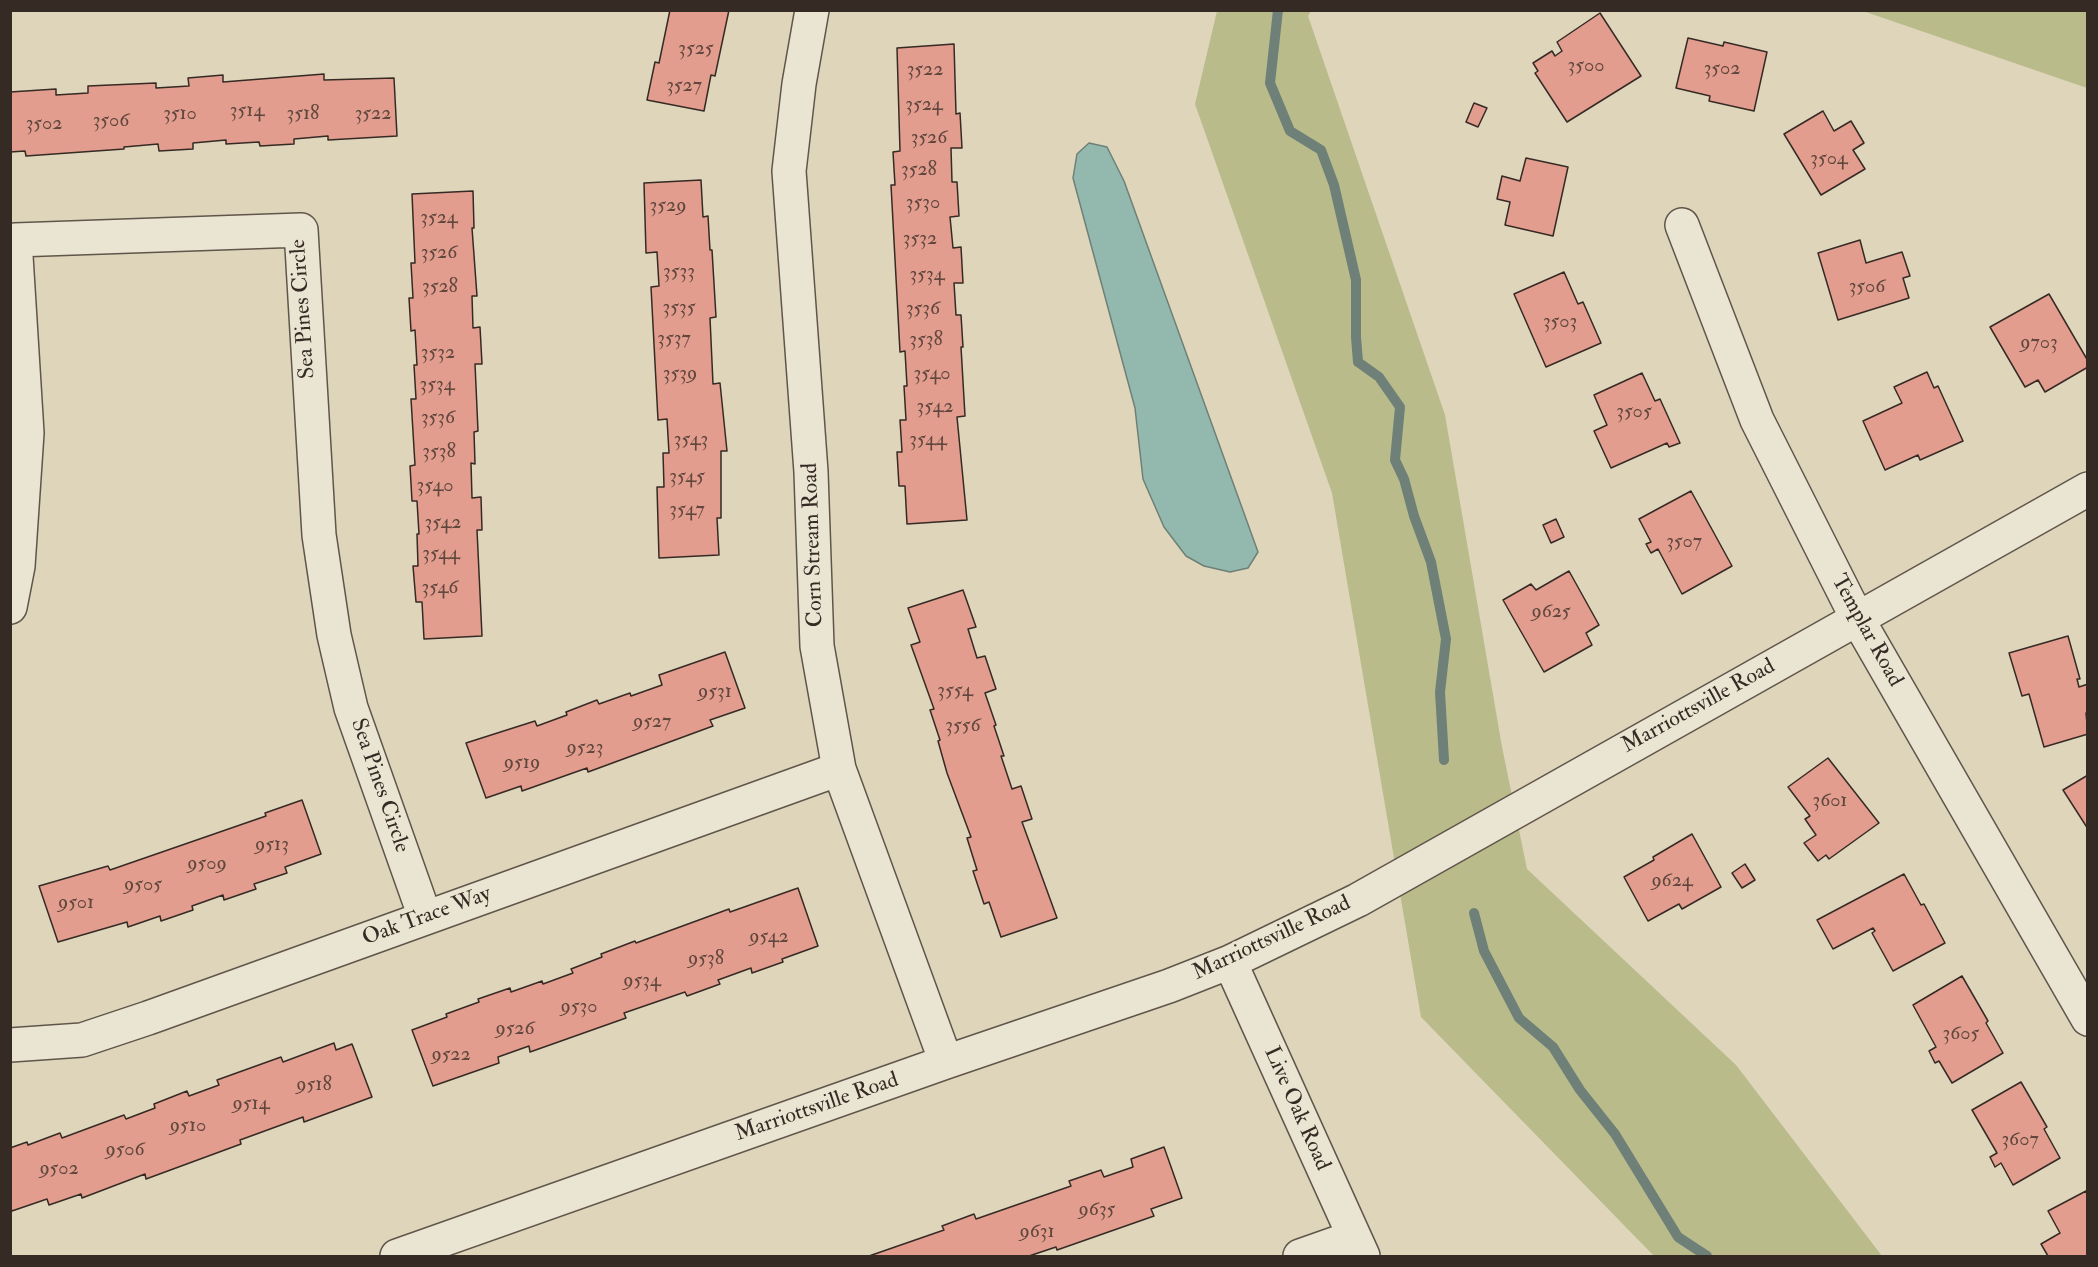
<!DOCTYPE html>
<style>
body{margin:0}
#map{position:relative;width:2098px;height:1267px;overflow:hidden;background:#ded5ba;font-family:"IM FELL Double Pica",serif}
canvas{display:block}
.frame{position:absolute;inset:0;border:12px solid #362a24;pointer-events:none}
</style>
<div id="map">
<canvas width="2098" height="1267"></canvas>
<div class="frame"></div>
</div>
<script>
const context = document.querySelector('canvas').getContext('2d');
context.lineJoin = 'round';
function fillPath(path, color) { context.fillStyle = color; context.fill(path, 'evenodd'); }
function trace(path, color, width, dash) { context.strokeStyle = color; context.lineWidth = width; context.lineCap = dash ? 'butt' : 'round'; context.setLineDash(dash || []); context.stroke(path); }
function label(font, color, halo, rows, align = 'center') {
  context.font = font + ' "IM FELL Double Pica",serif'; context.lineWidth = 6; context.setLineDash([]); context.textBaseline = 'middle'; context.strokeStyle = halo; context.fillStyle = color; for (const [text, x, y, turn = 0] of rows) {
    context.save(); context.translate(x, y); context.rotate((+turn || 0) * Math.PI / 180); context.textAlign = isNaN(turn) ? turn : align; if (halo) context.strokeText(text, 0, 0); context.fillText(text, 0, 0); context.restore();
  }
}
fillPath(new Path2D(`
 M 1217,11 L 1311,11 L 1308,16 L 1445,415 L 1502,747 L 1527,869 L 1736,1065 L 1882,1256 L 1654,1256 L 1421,1017 L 1332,493 L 1195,104 Z
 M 1863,11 L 2087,11 L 2087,88 Z`), '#b9bb8b');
const water = new Path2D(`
 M 1089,143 L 1107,147 L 1124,181 L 1258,552 L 1248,568 L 1230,572 L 1204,566 L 1186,556 L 1164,527 L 1143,479 L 1135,408 L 1073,178 L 1077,154 Z`);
fillPath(water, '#93b9ae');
trace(water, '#6e8077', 1.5);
trace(new Path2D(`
 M 1278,10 L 1270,83 L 1290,131 L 1321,150 L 1334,185 L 1356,280 L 1356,337 L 1358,362 L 1379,377 L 1400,407 L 1395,460 L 1404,479 L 1414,516 L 1431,562 L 1446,639 L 1440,692 L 1444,760
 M 1474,913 L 1484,951 L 1519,1018 L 1553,1047 L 1580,1090 L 1615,1134 L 1678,1237 L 1707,1256`), '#6e8077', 10);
const building = new Path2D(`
 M 670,10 L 729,10 L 715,76 L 711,75 L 704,111 L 647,100 L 655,62 L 659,63 Z
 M 1600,13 L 1641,76 L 1567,122 L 1535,73 L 1538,71 L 1533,63 L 1552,51 L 1555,56 L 1562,51 L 1557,42 Z
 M 1688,38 L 1723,46 L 1724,42 L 1767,52 L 1754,111 L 1709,101 L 1710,96 L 1676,88 Z
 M 954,44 L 956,114 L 960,113 L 962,148 L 951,148 L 952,182 L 957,182 L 959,216 L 950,217 L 953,248 L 961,247 L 963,283 L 954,283 L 956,315 L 961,315 L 963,347 L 961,347 L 965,416 L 957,417 L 967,520 L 907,524 L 905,486 L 899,486 L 897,452 L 902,452 L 900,420 L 906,420 L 904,386 L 907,386 L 905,351 L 900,352 L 891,185 L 895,185 L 893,152 L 900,151 L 897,48 Z
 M 324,74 L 324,80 L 394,78 L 397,136 L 328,140 L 328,136 L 294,139 L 294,144 L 260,146 L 259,142 L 226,144 L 226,140 L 193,143 L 193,149 L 159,151 L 158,144 L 124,147 L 124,149 L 26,156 L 25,151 L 10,152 L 10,92 L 56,89 L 56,95 L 88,93 L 88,86 L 156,83 L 156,88 L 189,86 L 188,78 L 223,75 L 223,82 Z
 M 1474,103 L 1487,108 L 1478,127 L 1466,122 Z
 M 1823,111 L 1834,131 L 1851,121 L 1864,143 L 1853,150 L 1865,169 L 1821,195 L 1784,134 Z
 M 1526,158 L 1568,167 L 1553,236 L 1505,225 L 1510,202 L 1497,199 L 1502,176 L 1520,181 Z
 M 701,180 L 703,217 L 708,216 L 710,250 L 712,250 L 716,317 L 710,318 L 713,384 L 720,383 L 727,451 L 721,451 L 721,518 L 717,518 L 719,555 L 659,558 L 657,487 L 664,487 L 663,453 L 669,453 L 667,419 L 658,420 L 651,287 L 659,286 L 657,252 L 646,253 L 644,183 Z
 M 473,191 L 474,228 L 472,228 L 477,296 L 472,296 L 473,328 L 480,327 L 482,364 L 475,364 L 478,431 L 474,432 L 475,464 L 471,463 L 472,498 L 481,497 L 482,530 L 477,530 L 482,636 L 424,639 L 422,602 L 416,602 L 413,566 L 418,566 L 417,534 L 419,534 L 417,501 L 412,501 L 410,466 L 415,465 L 411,399 L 416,399 L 414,365 L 417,365 L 415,330 L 411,331 L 409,298 L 413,298 L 411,263 L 415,263 L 412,194 Z
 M 1860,240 L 1866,263 L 1902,252 L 1910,276 L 1903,278 L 1909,298 L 1838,320 L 1818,253 Z
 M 1564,272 L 1578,304 L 1583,302 L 1601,343 L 1546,367 L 1514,294 Z
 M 2049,294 L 2088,361 L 2088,367 L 2045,392 L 2038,380 L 2025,387 L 1990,327 Z
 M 1927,372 L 1934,388 L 1938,386 L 1963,441 L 1920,460 L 1918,455 L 1885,470 L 1863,421 L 1902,403 L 1894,387 Z
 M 1642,373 L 1655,401 L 1660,399 L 1680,443 L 1669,447 L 1667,443 L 1611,468 L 1594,431 L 1607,425 L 1594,395 Z
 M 1691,491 L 1732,566 L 1682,594 L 1658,549 L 1651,553 L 1646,544 L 1651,542 L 1639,519 Z
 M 1556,519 L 1564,537 L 1551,543 L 1543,525 Z
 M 1569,571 L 1599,625 L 1586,633 L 1592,645 L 1544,672 L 1503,600 L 1531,584 L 1536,590 Z
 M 963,590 L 976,627 L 968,629 L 977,658 L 985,656 L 996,689 L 985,693 L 996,725 L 994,726 L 1004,756 L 1001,756 L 1012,789 L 1021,786 L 1032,819 L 1022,822 L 1057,918 L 1001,937 L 989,902 L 984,904 L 973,871 L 977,870 L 967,838 L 971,837 L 947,773 L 938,741 L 940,740 L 930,710 L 934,709 L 911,645 L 920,642 L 908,608 Z
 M 2068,636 L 2080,679 L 2077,679 L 2079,687 L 2088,684 L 2088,713 L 2086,713 L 2088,734 L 2044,747 L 2029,694 L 2022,696 L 2009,653 Z
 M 725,652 L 745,708 L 710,720 L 713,726 L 588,772 L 587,768 L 522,791 L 521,786 L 486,798 L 466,743 L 535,721 L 537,726 L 567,715 L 566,712 L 597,700 L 599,704 L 630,693 L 631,696 L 662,685 L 659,675 Z
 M 1828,758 L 1879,823 L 1829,859 L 1826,855 L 1818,861 L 1804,843 L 1816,835 L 1805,819 L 1810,816 L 1788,787 Z
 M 2088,775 L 2088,829 L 2063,790 Z
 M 302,800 L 321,854 L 285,867 L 287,873 L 254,884 L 256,889 L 224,900 L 223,895 L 192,906 L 193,910 L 161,921 L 160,916 L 128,927 L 127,922 L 58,942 L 39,886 L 108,866 L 110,870 L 266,816 L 265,813 Z
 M 1692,834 L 1721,887 L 1682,909 L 1679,904 L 1648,921 L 1624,877 L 1654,860 L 1653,857 Z
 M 1745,864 L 1755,880 L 1742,888 L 1732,873 Z
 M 1904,874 L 1921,905 L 1924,904 L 1945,943 L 1893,971 L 1872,933 L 1875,931 L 1873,928 L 1833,949 L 1817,920 Z
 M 798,888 L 818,946 L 782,959 L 783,962 L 752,973 L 751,968 L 718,980 L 720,984 L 687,996 L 685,992 L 624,1013 L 626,1018 L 530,1052 L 529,1046 L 498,1057 L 499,1063 L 433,1086 L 412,1030 L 447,1017 L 446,1014 L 479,1002 L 478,999 L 510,988 L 511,992 L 542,981 L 543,984 L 573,973 L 571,969 L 602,957 L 601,954 L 635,941 L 636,943 L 729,909 L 730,912 Z
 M 1962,976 L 1988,1021 L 1986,1023 L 2003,1053 L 1952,1083 L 1939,1061 L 1935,1063 L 1929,1051 L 1936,1047 L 1913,1005 Z
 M 334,1043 L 336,1050 L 352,1044 L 372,1097 L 304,1122 L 303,1117 L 240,1140 L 241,1144 L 146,1179 L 145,1174 L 82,1198 L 81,1194 L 49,1205 L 47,1199 L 12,1211 L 10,1206 L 10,1148 L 27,1142 L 28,1145 L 60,1133 L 62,1138 L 124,1115 L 126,1119 L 155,1108 L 154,1104 L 187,1091 L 189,1096 L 219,1085 L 217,1080 L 281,1057 L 283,1062 Z
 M 2021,1082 L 2047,1127 L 2044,1129 L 2060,1158 L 2013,1185 L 2001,1163 L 1995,1167 L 1990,1157 L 1997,1153 L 1972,1110 Z
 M 1164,1147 L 1182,1198 L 1151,1209 L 1154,1216 L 1057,1250 L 1056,1247 L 1029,1256 L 869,1256 L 944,1230 L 942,1226 L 974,1214 L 976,1219 L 1071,1186 L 1069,1181 L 1101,1170 L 1104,1177 L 1133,1167 L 1131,1159 Z
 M 2086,1191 L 2088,1194 L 2088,1256 L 2048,1256 L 2041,1244 L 2060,1233 L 2048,1211 Z`);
fillPath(building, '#e29d8e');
trace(building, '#362a24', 1.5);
const minor = new Path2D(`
 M 812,10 L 799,84 L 789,171 L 811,472 L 817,646 L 839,769 L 946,1062
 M 1682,225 L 1757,420 L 1857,618 L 2088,1019
 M 10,607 L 18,566 L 27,433 L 15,240 L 301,230 L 319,535 L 334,635 L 351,708 L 425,917
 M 1230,962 L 1363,1256
 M 10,1045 L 82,1040 L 148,1018 L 839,769
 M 397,1256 L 946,1062 L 1169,986 L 1230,962 L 1358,900 L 2088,489
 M 1300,1256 L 1354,1237`);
trace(minor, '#60554a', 36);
trace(minor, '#eae4d2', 33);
label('20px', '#61473e', null, [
 ["3525",696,50],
 ["3500",1586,67],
 ["3502",1722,70],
 ["3522",925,71],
 ["3527",684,87],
 ["3524",924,106],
 ["3514",247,112],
 ["3510",180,115],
 ["3518",303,115],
 ["3522",373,115],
 ["3506",111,122],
 ["3502",44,125],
 ["3526",929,139],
 ["3504",1829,160],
 ["3528",919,171],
 ["3530",923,204],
 ["3529",668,207],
 ["3524",439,219],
 ["3532",920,240],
 ["3526",439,254],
 ["3533",679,273],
 ["3534",927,276],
 ["3528",440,288],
 ["3506",1867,288],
 ["3535",679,309],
 ["3536",923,310],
 ["3503",1560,323],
 ["3537",674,340],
 ["3538",926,341],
 ["9703",2039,344],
 ["3532",438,354],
 ["3539",680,375],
 ["3540",932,375],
 ["3534",437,386],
 ["3542",935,408],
 ["3505",1634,413],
 ["3536",438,419],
 ["3543",691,441],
 ["3544",928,441],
 ["3538",439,453],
 ["3545",687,478],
 ["3540",435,487],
 ["3547",687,511],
 ["3542",443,524],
 ["3507",1684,543],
 ["3544",441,555],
 ["3546",440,589],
 ["9625",1551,613],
 ["3554",955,692],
 ["9531",715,693],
 ["9527",652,723],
 ["3556",963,727],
 ["9523",585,749],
 ["9519",522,764],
 ["3601",1830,802],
 ["9513",272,846],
 ["9509",207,865],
 ["9624",1672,882],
 ["9505",143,886],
 ["9501",76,904],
 ["9542",769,938],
 ["9538",706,960],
 ["9534",642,982],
 ["9530",579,1008],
 ["9526",515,1030],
 ["3605",1961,1035],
 ["9522",451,1056],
 ["9518",314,1086],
 ["9514",251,1105],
 ["9510",188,1127],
 ["3607",2020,1141],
 ["9506",125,1151],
 ["9502",59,1170],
 ["9635",1097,1211],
 ["9631",1037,1233]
]);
label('22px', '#362a24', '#eae4d2', [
 ["Sea Pines Circle",304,309,-94],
 ["Corn Stream Road",814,545,-92],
 ["Templar Road",1866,631,61],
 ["Marriottsville Road",1699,707,-29],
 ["Sea Pines Circle",379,786,71],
 ["Oak Trace Way",427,917,-20],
 ["Marriottsville Road",1272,939,-25],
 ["Marriottsville Road",817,1108,-19],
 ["Live Oak Road",1296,1109,66]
]);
</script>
